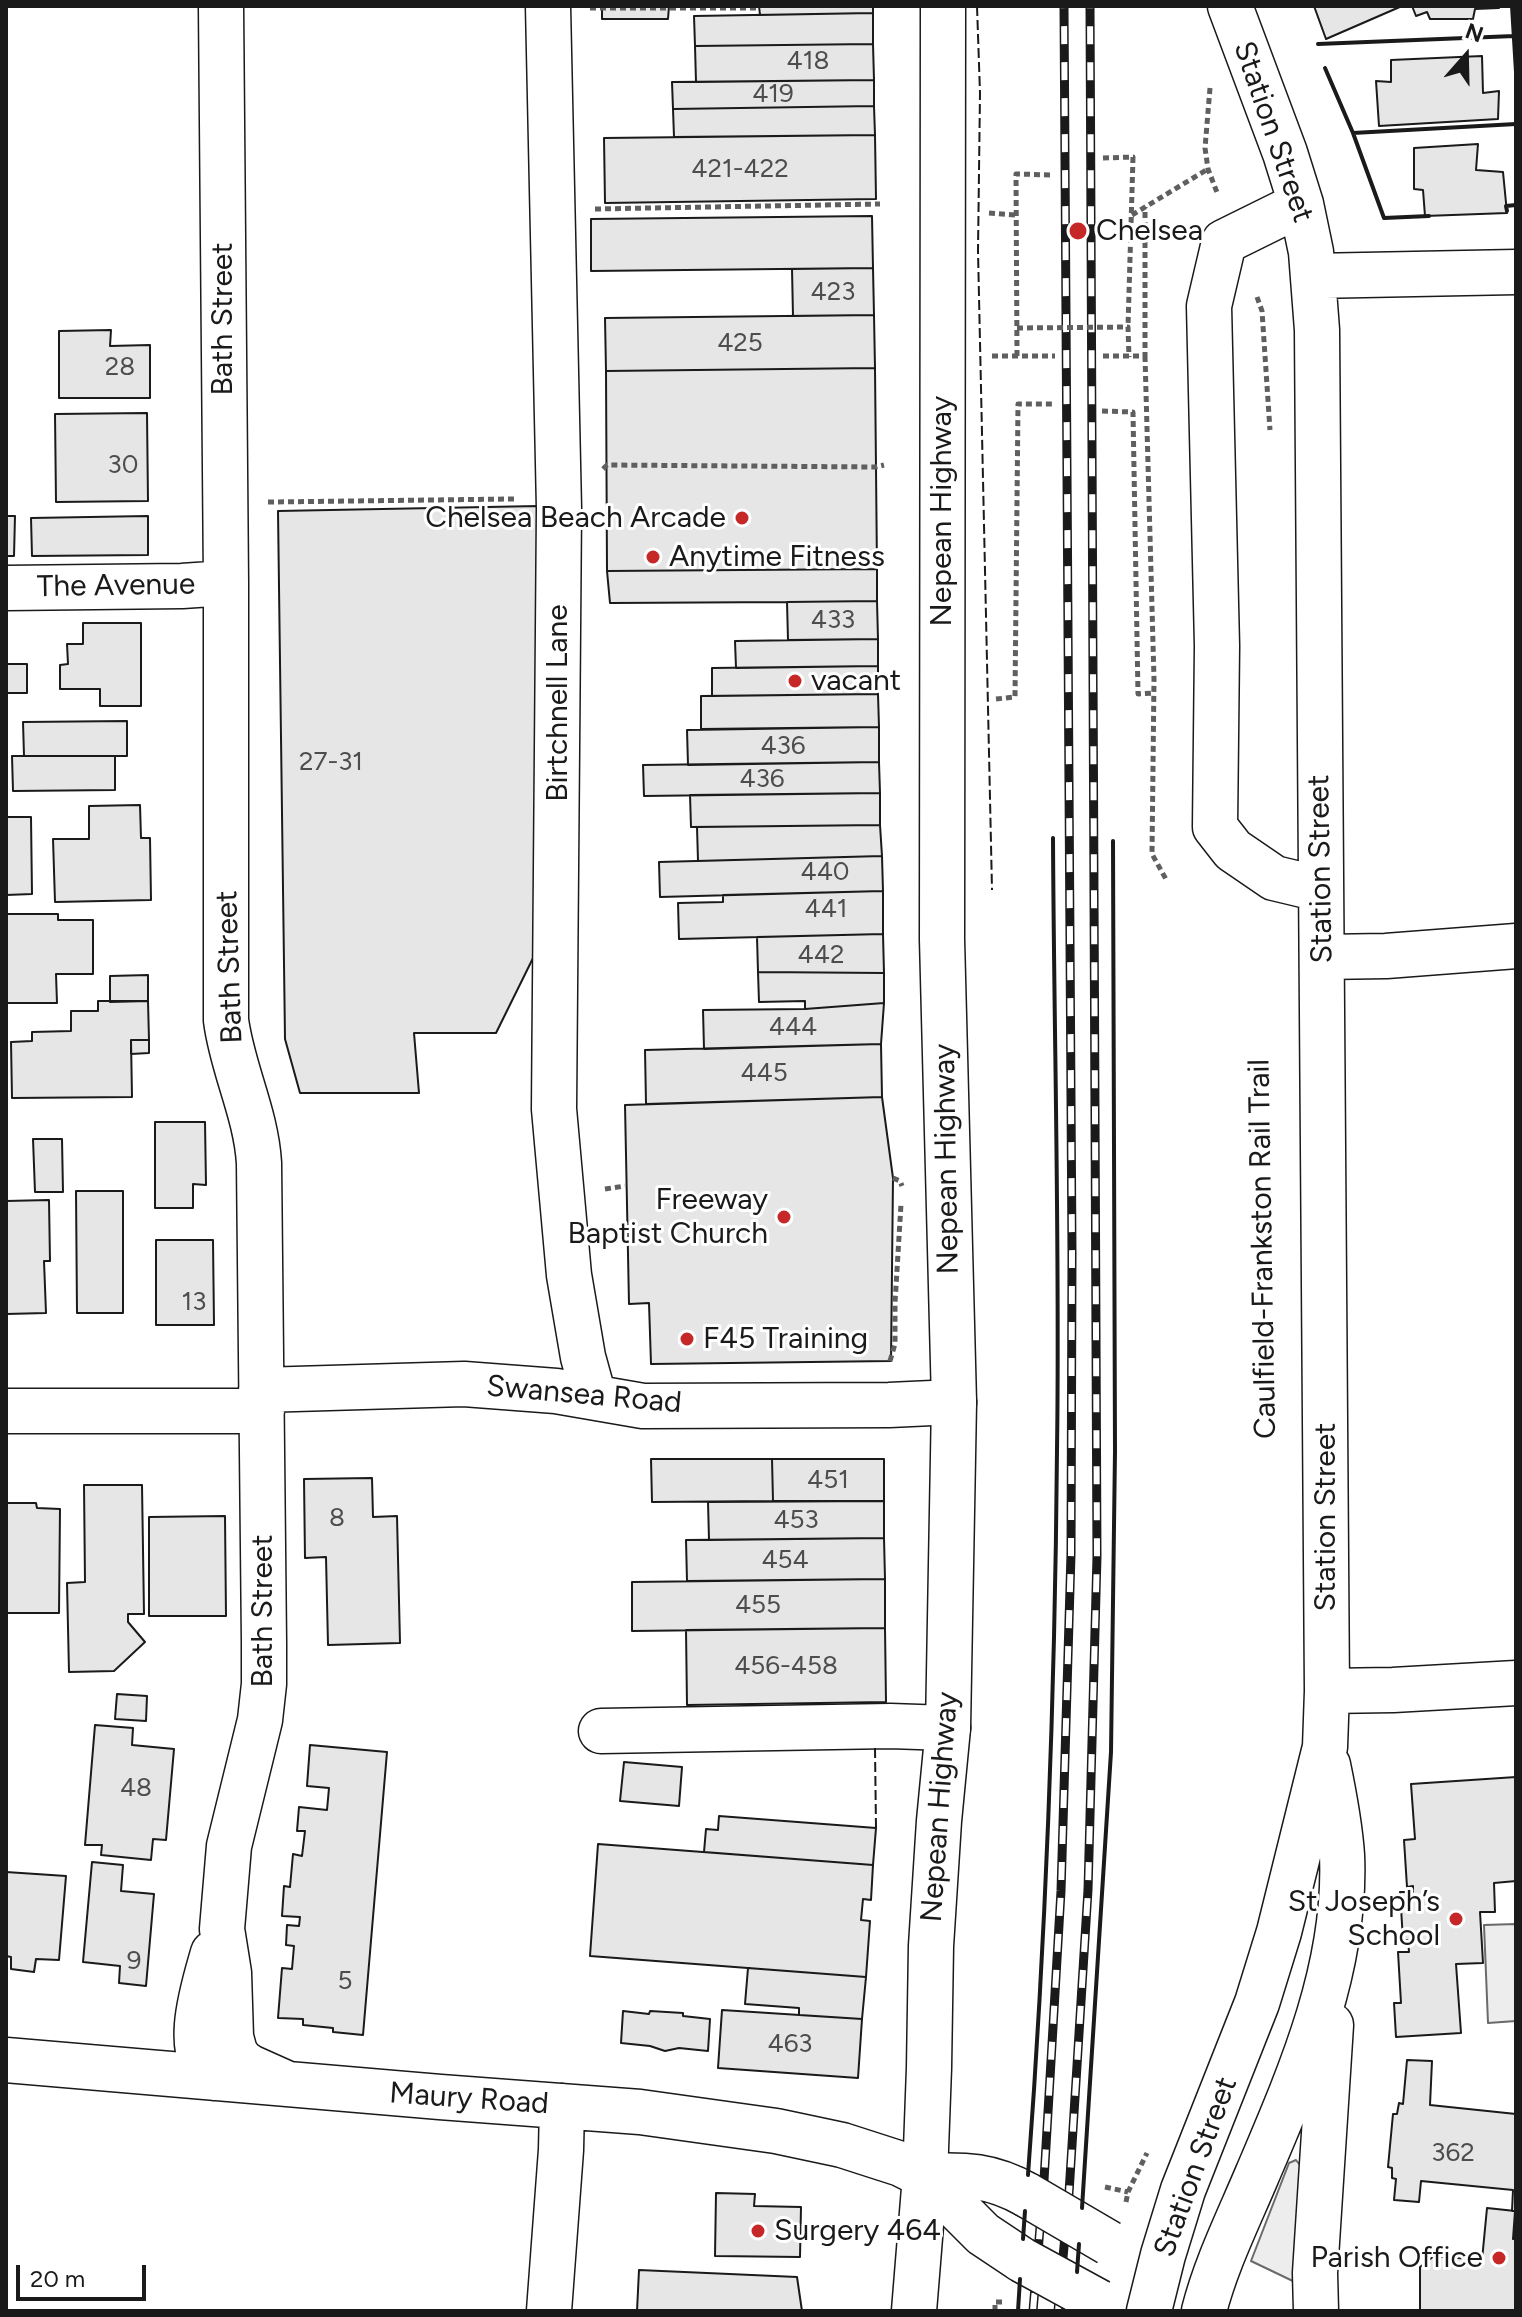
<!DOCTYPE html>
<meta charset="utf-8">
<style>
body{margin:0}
#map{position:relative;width:1522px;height:2317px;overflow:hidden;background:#fff;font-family:Figtree,sans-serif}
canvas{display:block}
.frame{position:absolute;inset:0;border:8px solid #1a1a1a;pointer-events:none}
.north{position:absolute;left:1426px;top:16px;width:80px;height:80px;-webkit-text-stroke:6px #fff;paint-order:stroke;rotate:20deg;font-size:22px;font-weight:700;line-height:32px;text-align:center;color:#1a1a1a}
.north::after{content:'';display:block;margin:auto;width:28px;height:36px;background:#1a1a1a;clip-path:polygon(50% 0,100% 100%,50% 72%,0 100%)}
.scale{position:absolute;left:16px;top:2265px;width:130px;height:36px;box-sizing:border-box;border:4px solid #1a1a1a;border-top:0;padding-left:10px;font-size:24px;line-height:28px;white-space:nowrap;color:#1a1a1a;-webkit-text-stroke:6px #fff;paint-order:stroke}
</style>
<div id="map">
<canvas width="1522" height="2317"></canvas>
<div class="frame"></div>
<div class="north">N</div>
<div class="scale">20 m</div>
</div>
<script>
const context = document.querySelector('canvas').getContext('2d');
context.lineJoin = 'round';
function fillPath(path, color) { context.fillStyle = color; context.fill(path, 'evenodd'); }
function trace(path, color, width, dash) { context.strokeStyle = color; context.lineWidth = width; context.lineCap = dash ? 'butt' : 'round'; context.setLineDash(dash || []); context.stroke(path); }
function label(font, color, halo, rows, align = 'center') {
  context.font = font + ' Figtree,sans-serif'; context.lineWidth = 6; context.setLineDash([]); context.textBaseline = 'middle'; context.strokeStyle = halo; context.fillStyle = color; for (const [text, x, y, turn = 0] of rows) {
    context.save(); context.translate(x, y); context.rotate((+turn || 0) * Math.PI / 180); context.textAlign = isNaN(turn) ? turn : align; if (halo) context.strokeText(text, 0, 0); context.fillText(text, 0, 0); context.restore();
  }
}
const green = new Path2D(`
 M 1516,1924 L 1516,2021 L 1488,2023 L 1484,1925 Z
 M 1296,2160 L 1303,2169 L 1297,2283 L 1251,2261 L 1289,2163 Z`);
fillPath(green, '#ededed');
trace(green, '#6a6a6a', 2);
const building = new Path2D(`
 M 602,6 L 669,6 L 668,19 L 602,19 Z
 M 759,6 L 873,6 L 873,13 L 760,15 Z
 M 1314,6 L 1402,6 L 1326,39 Z
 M 1412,6 L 1499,6 L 1499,8 L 1475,9 L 1473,19 L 1430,19 L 1427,12 L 1416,16 Z
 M 873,13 L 873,44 L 695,46 L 694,16 Z
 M 873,44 L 874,80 L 696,82 L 695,46 Z
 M 1482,56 L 1483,93 L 1499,91 L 1498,119 L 1379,126 L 1376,81 L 1391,82 L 1391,60 Z
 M 874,80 L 874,106 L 673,109 L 672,82 Z
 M 874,106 L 875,135 L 674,137 L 673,109 Z
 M 875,135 L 876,199 L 605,203 L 604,138 Z
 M 1478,144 L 1476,170 L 1503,172 L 1507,213 L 1425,216 L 1423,190 L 1414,189 L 1414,148 Z
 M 872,216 L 873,268 L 591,271 L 591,219 Z
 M 873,268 L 874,315 L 793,316 L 792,269 Z
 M 874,315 L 875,368 L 606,371 L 605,318 Z
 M 111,330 L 110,346 L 150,345 L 150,398 L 59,398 L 59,331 Z
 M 875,368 L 877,569 L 607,571 L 606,371 Z
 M 147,413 L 148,501 L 56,502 L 55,414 Z
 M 539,506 L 538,948 L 496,1033 L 414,1033 L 419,1093 L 300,1093 L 285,1039 L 278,511 Z
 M 6,516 L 15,516 L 14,556 L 6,556 Z
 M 148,516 L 148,555 L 32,556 L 31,518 Z
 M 877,569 L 877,601 L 787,602 L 610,603 L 607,571 Z
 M 877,601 L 878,639 L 788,640 L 787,602 Z
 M 83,623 L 141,623 L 141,706 L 100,706 L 100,689 L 60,689 L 60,665 L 68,664 L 67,644 L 83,644 Z
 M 878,639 L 878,666 L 736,668 L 735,641 Z
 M 6,664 L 27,664 L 27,693 L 6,693 Z
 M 878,666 L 878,694 L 712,696 L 712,668 Z
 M 878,694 L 879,727 L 701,729 L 701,696 Z
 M 127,721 L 127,756 L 24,756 L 23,722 Z
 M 879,727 L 879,762 L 688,765 L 687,730 Z
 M 12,756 L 115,756 L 115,790 L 13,791 Z
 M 879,762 L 880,793 L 644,796 L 643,765 Z
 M 880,793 L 880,825 L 691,827 L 690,795 Z
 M 140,805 L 141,838 L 150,838 L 151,900 L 55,902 L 53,839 L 89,839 L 89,806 Z
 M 6,817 L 31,817 L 32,894 L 6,895 Z
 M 880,825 L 882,856 L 698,861 L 697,827 Z
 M 882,856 L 883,891 L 660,897 L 659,862 Z
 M 883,891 L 883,934 L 679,939 L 678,903 L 723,902 L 723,895 Z
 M 6,914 L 58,914 L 58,920 L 93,920 L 93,974 L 56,974 L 57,1003 L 6,1003 Z
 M 883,934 L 884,973 L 758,972 L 757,937 Z
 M 758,972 L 884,973 L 884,1003 L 805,1009 L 805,1001 L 759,1002 Z
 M 148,975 L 148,1001 L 110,1002 L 110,976 Z
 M 98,1001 L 148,1001 L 149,1040 L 131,1040 L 132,1097 L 12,1098 L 11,1042 L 32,1041 L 32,1032 L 71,1031 L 71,1011 L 98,1011 Z
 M 884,1003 L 881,1044 L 704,1049 L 703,1010 L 805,1009 Z
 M 131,1040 L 149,1040 L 149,1053 L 131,1054 Z
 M 881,1044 L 882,1097 L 646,1104 L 645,1050 Z
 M 882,1097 L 893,1178 L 891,1361 L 651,1364 L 649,1303 L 629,1304 L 625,1105 Z
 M 155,1122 L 205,1122 L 206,1185 L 193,1184 L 193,1208 L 155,1208 Z
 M 33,1139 L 62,1139 L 63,1192 L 35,1192 Z
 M 76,1191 L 123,1191 L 123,1313 L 77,1313 Z
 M 49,1200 L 50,1261 L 44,1261 L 46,1313 L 6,1314 L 6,1201 Z
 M 156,1240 L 213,1240 L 214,1325 L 156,1325 Z
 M 651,1459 L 772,1459 L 773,1501 L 652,1502 Z
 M 772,1459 L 884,1459 L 884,1501 L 773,1501 Z
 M 372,1478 L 373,1517 L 397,1516 L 400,1643 L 328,1645 L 326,1557 L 305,1558 L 304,1479 Z
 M 84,1485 L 142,1485 L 144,1614 L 128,1614 L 128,1622 L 145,1642 L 114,1671 L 69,1672 L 67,1583 L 85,1582 Z
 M 884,1501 L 884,1538 L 709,1540 L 708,1502 Z
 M 6,1503 L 36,1503 L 37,1508 L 60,1509 L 59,1613 L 6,1613 Z
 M 225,1516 L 226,1616 L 149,1616 L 149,1517 Z
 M 884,1538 L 885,1579 L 687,1581 L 686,1540 Z
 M 885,1579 L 885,1628 L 632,1631 L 632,1582 Z
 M 885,1628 L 886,1702 L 687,1705 L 686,1630 Z
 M 117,1694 L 147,1696 L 146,1721 L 115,1719 Z
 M 95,1725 L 133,1728 L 132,1745 L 174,1749 L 166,1840 L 153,1839 L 151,1860 L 101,1855 L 102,1845 L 85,1845 Z
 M 310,1745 L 387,1752 L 363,2035 L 333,2032 L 333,2028 L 303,2025 L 303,2019 L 278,2018 L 282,1968 L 292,1969 L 294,1946 L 286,1945 L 287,1925 L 299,1926 L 300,1917 L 282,1916 L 284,1886 L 290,1887 L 293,1854 L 302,1856 L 305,1831 L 297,1831 L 299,1807 L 327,1810 L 329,1788 L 307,1786 Z
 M 624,1762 L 682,1767 L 679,1806 L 620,1801 Z
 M 1516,1777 L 1516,1881 L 1494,1883 L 1495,1912 L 1480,1912 L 1483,1963 L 1456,1964 L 1461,2033 L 1396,2037 L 1394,2003 L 1401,2003 L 1398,1952 L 1409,1952 L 1408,1940 L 1403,1940 L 1400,1892 L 1413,1892 L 1413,1886 L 1407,1887 L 1404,1840 L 1415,1839 L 1411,1784 Z
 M 719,1816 L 876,1828 L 873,1865 L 704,1852 L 706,1829 L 718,1830 Z
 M 598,1844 L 873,1865 L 871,1900 L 863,1899 L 861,1920 L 870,1921 L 866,1977 L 590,1956 Z
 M 92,1862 L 123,1865 L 121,1891 L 154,1894 L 146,1986 L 119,1983 L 120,1966 L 83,1962 Z
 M 6,1872 L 66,1876 L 59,1960 L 36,1959 L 34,1972 L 11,1969 L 11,1957 L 6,1956 Z
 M 748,1968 L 866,1977 L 862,2019 L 799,2015 L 799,2008 L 745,2004 Z
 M 722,2010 L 862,2019 L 858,2078 L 718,2068 Z
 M 623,2011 L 649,2014 L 650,2011 L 683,2013 L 683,2016 L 710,2019 L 708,2051 L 679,2048 L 665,2051 L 650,2046 L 621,2043 Z
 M 1407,2060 L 1432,2061 L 1430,2105 L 1516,2114 L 1516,2222 L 1515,2211 L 1512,2211 L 1513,2190 L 1421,2181 L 1419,2202 L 1394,2200 L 1396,2179 L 1392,2178 L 1392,2168 L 1388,2167 L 1393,2114 L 1397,2114 L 1399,2103 L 1403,2104 Z
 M 716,2193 L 755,2194 L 754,2206 L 801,2207 L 800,2257 L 715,2256 Z
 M 1487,2208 L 1515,2211 L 1513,2239 L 1516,2239 L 1516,2311 L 1420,2311 L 1420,2267 L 1434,2256 L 1482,2260 Z
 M 639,2270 L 797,2277 L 802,2311 L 637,2311 Z`);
fillPath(building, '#e6e6e6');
trace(building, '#1a1a1a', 2);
const minor = new Path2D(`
 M 221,6 L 226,583 L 226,1020 C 232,1068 256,1113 259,1163 L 264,1643 L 264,1684 L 260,1720 L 229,1846 L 222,1929 L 229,1973 L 231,2037 L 235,2052 L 241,2061 L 250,2067 L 288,2084
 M 548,6 L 559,509 L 554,1109 L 569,1275 L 583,1357 L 594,1397
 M 1301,204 L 1224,242 L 1209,306 L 1217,646 L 1215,827 L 1233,850 L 1274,878 L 1320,889
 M 1313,276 L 1516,272
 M 6,588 L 182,586 L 226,583
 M 1323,957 L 1386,956 L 1516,946
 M 261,1390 L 464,1384 L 556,1391 L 643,1406 L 889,1405 L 954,1402
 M 6,1411 L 262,1411
 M 1327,1691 L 1393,1690 L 1516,1683
 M 601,1731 L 890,1726 L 948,1728
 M 213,1953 C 204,1985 180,2056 215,2078
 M 6,2060 L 440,2097 L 640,2112 L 776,2131 L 842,2145 L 901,2164 L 925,2176 L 983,2234 L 1022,2260
 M 925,2176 C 965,2174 992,2175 1027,2195
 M 549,2311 L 561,2150 L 562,2106
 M 1149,2311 L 1163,2255 L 1183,2190 L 1257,2003 L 1279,1932 L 1325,1747 L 1327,1691 L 1317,330 L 1311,252 L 1301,204 L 1285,153 L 1230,6
 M 1204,2311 C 1216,2264 1238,2220 1257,2175 C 1300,2074 1347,1967 1342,1855 C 1340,1825 1334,1794 1328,1765
 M 1316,2311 L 1315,2273 L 1331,2025`);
const highway = new Path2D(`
 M 914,2311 L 925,2176 L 929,2068 L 931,1946 L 939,1821 L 948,1728 L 954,1402 L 942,939 L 943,6`);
trace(minor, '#1a1a1a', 47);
trace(highway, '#1a1a1a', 47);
trace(new Path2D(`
 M 590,8 L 759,8
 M 1210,88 L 1205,148 L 1208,169 L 1218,195
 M 1103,158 L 1133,157 L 1128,327
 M 595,209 L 880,204
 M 989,213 L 1016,215
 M 1132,215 L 1208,169
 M 1257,297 L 1262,311 L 1270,430
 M 992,356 L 1055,356
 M 1017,356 L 1016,174 L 1054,175
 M 1103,356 L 1145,356 L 1145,207
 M 1145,356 L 1154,679 L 1152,854 L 1167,881
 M 1102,411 L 1133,412 L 1138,694 L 1154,693
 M 603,469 L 607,465 L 876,467 L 884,465
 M 268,502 L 514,499
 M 996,699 L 1015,697 L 1018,404 L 1055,404
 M 893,1178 L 900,1181 L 902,1186
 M 605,1189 L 625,1186
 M 890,1361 L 895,1344 L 895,1303 L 901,1204
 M 1105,2187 L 1128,2192
 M 1126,2202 L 1128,2192 L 1147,2153
 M 995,2311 L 995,2302 L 1003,2302`), '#5f5f5f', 5, [6, 4]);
trace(minor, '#fff', 44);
trace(highway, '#fff', 44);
const rail = new Path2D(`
 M 1033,2311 L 1044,2180 L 1061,1891 L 1071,1554 L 1072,1253 L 1064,6
 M 1058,2311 L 1069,2193 L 1088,1890 L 1097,1556 L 1090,6`);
trace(rail, '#1a1a1a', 9);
trace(rail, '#fff', 6, [18]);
const minorBridge = new Path2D(`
 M 1027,2195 L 1109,2243
 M 1022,2260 L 1099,2302`);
trace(minorBridge, '#1a1a1a', 47, []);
trace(new Path2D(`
 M 1017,328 L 1128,327 L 1129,357`), '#5f5f5f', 5, [6, 4]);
trace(minorBridge, '#fff', 44);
trace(new Path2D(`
 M 977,6 L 980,93 L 978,251 L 992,890
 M 875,1748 L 876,1828`), '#1a1a1a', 2, [10, 4]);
trace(new Path2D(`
 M 1512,6 L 1516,72
 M 1318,44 L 1514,36
 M 1325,68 L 1353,133 L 1516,124
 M 1353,133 L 1384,218 L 1429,216
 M 1507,211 L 1506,206 L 1516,205
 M 1028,2175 C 1046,1934 1055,1692 1057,1450 C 1060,1246 1054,1042 1053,838
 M 1082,2208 L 1111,1752 L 1115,1451 L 1113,841
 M 1023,2239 L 1025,2211
 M 1077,2272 L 1079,2244
 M 1018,2311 L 1020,2279`), '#1a1a1a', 4);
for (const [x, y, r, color] of [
 [1078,231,10,"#c62828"],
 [742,518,8,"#c62828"],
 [653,557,8,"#c62828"],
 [795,681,8,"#c62828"],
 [784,1217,8,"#c62828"],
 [687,1339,8,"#c62828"],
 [1456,1919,8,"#c62828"],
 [758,2231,8,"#c62828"],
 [1499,2258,8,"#c62828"]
]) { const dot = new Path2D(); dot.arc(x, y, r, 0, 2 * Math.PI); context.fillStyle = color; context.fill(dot); trace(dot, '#fff', 3); }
label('26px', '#4d4d4d', null, [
 ["418",808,61],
 ["419",773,94],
 ["421-422",740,169],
 ["423",833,292],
 ["425",740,343],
 ["28",120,367],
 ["30",123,465],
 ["433",833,620],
 ["436",783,746],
 ["27-31",331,762],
 ["436",762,779],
 ["440",825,872],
 ["441",826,909],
 ["442",821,955],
 ["444",793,1027],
 ["445",764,1073],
 ["13",194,1302],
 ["451",828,1480],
 ["8",337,1518],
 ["453",796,1520],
 ["454",785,1560],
 ["455",758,1605],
 ["456-458",786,1666],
 ["48",136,1788],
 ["9",134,1961],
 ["5",345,1981],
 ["463",790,2044],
 ["362",1453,2153]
]);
label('30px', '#1a1a1a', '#fff', [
 ["Station Street",1273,132,71],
 ["Bath Street",223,319,-90],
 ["Nepean Highway",942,511,-90],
 ["The Avenue",116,586,-1],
 ["Birtchnell Lane",558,703,-90],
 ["Station Street",1321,869,-91],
 ["Bath Street",230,967,-92],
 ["Nepean Highway",947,1159,-91],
 ["Caulfield-Frankston Rail Trail",1263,1249,-91],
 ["Swansea Road",584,1395,5],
 ["Station Street",1326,1517,-90],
 ["Bath Street",263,1611,-90],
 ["Nepean Highway",940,1807,-86],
 ["Maury Road",469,2099,4],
 ["Station Street",1196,2167,-70]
]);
label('30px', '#1a1a1a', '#fff', [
 ["Chelsea",1096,231],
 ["Chelsea Beach Arcade",726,518,"right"],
 ["Anytime Fitness",669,557],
 ["vacant",811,681],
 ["Freeway",768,1200,"right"],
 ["Baptist Church",768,1234,"right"],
 ["F45 Training",703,1339],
 ["St Joseph’s",1440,1902,"right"],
 ["School",1440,1936,"right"],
 ["Surgery 464",774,2231],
 ["Parish Office",1483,2258,"right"]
], 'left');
</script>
